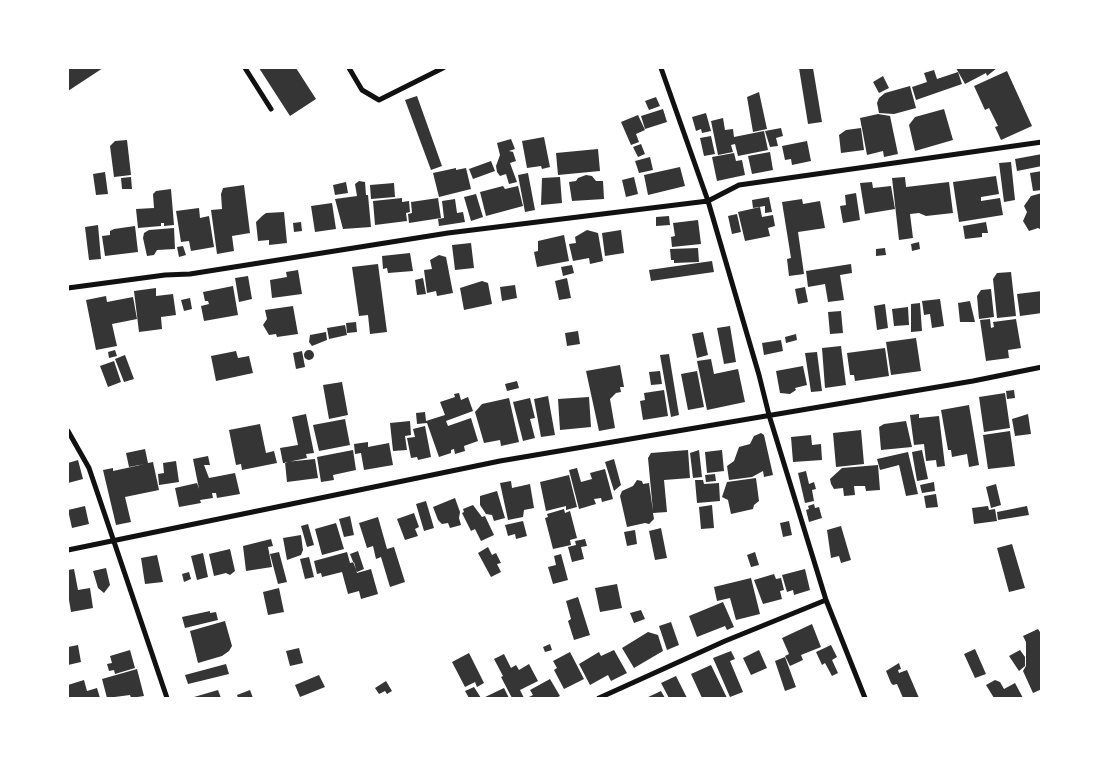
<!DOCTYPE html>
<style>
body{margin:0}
#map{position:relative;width:1109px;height:766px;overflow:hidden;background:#fff;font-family:Raleway,sans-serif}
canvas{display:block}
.frame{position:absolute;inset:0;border:69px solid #fff;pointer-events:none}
</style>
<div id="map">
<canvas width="1109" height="766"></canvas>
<div class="frame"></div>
</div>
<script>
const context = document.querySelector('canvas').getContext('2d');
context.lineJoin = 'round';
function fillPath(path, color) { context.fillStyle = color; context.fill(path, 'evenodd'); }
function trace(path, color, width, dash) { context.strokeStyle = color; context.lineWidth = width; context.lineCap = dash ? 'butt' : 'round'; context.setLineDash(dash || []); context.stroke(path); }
fillPath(new Path2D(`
 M 68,68 L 103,68 L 68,91 Z
 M 259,68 L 296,68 L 316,99 L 290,116 Z
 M 799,68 L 813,68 L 822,122 L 808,124 Z
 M 956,68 L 997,68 L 987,76 L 986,73 L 965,84 Z
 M 934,70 L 937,79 L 958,72 L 962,84 L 916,100 L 912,87 L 927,82 L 924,73 Z
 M 1007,71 L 1032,126 L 1001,140 L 995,127 L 998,126 L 989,108 L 985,110 L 974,86 Z
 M 883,76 L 889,88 L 879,93 L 873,82 Z
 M 910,86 L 916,108 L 894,114 L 879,113 L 877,103 L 879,98 L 885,93 Z
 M 759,92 L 767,129 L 753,132 L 747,97 Z
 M 417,96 L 442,166 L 431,170 L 405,100 Z
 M 656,97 L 660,106 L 649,110 L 645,101 Z
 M 663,109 L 667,122 L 645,129 L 641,116 Z
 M 944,109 L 953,140 L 915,151 L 909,125 L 915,117 Z
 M 706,113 L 711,131 L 702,133 L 701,129 L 696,131 L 692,117 Z
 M 878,114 L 890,116 L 898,154 L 884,157 L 883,151 L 867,155 L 860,118 Z
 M 638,115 L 645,130 L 636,134 L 639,142 L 631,145 L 621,122 Z
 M 723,118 L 725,130 L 733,129 L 734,137 L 764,131 L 768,150 L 738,156 L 735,144 L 731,145 L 733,152 L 718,155 L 711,121 Z
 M 781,128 L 783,136 L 776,138 L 778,146 L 770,147 L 765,131 Z
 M 861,128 L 864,150 L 841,153 L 839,135 L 846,130 Z
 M 711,136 L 715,154 L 704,156 L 700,138 Z
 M 544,137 L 550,167 L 542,169 L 541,166 L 527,168 L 522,141 Z
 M 511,139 L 515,149 L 509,151 L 513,152 L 516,161 L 510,163 L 517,182 L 509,184 L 506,174 L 500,176 L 497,172 L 496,166 L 500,155 L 497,143 Z
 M 127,140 L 131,175 L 114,177 L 110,146 L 115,141 Z
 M 807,141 L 811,161 L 792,165 L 791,159 L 785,160 L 782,146 Z
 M 641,144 L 645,154 L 638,157 L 633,147 Z
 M 598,149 L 600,171 L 558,175 L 556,153 Z
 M 770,152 L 773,170 L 752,174 L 748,156 Z
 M 734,153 L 736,161 L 742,160 L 745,175 L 717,181 L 712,157 Z
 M 1042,154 L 1042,166 L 1017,171 L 1015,159 Z
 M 650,157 L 653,170 L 639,173 L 635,161 Z
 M 491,161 L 495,171 L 473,179 L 469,169 Z
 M 1011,162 L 1015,200 L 1004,202 L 999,163 Z
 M 680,167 L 685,186 L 648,195 L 644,175 Z
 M 456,168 L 456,170 L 466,168 L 471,189 L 439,197 L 433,173 Z
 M 1042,171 L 1042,190 L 1033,191 L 1030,173 Z
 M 105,172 L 108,194 L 96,195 L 93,174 Z
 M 528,173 L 535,210 L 525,212 L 518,175 Z
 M 586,175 L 592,176 L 596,181 L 603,181 L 604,199 L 572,201 L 569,182 L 576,181 L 578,178 Z
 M 996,176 L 999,194 L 981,197 L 981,201 L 1000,198 L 1003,215 L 959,222 L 953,182 Z
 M 131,177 L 132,189 L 122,189 L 121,178 Z
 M 560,177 L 562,203 L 541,205 L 542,178 Z
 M 634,177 L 638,194 L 626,197 L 622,180 Z
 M 905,177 L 906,187 L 949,182 L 953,213 L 926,216 L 919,213 L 910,214 L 913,238 L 899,240 L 892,178 Z
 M 359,181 L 365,182 L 366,195 L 368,195 L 371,227 L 343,229 L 335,199 L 357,196 L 355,184 Z
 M 346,182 L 348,193 L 335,195 L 333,185 Z
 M 872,182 L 873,188 L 891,186 L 895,209 L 865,214 L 860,183 Z
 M 394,183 L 395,197 L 371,199 L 370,185 Z
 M 244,185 L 250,233 L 232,236 L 234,251 L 217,254 L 211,210 L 222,209 L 221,194 L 223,188 Z
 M 503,186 L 505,189 L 518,186 L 523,206 L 486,216 L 480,192 Z
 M 171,189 L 174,225 L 164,226 L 164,223 L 161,223 L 161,226 L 138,228 L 136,209 L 154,208 L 153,194 L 156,191 Z
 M 856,193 L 860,220 L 843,223 L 840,206 L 846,205 L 845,195 Z
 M 1042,193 L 1042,230 L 1038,228 L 1029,231 L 1023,221 L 1027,212 L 1024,206 L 1031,196 Z
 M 476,194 L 483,217 L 471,221 L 464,197 Z
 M 769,197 L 772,212 L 765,213 L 765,206 L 753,208 L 752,200 Z
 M 402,198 L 402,202 L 409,201 L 410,212 L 406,213 L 407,221 L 375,225 L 373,201 Z
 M 438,198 L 441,218 L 409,223 L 408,214 L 412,213 L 411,202 Z
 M 455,199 L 457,213 L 463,212 L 465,222 L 439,226 L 438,219 L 444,218 L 442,201 Z
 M 802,199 L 803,204 L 820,201 L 825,228 L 798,232 L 804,274 L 789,276 L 787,259 L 791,258 L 782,202 Z
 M 332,203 L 336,229 L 315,232 L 311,206 Z
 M 760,207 L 762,217 L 773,215 L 775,226 L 768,228 L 770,236 L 745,241 L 738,212 Z
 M 199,208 L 200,218 L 209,216 L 214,247 L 191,251 L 189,241 L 181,242 L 176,211 Z
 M 284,212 L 287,243 L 269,245 L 269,240 L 258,241 L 256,222 L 262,216 L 266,213 Z
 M 737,214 L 741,232 L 732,234 L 728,216 Z
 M 669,216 L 670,225 L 656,226 L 656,217 Z
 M 698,220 L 701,244 L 672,247 L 671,237 L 675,236 L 673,223 Z
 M 301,222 L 302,231 L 294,232 L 293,223 Z
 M 986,222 L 988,233 L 982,233 L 982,237 L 965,239 L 963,226 Z
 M 98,225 L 101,259 L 89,260 L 85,227 Z
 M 135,226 L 138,252 L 105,256 L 102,236 L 110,235 L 110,231 L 114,229 Z
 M 174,228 L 175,249 L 157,250 L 154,255 L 147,256 L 143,238 L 144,233 L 149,230 Z
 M 587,230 L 598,233 L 603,261 L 590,264 L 589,258 L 573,261 L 569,244 L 576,243 L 575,237 Z
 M 621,230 L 624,253 L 605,256 L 602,233 Z
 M 564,235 L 569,261 L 537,267 L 534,252 L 538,251 L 538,241 Z
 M 919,242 L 920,249 L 912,251 L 911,244 Z
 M 471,243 L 474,268 L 455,270 L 452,245 Z
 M 183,246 L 186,255 L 179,257 L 177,247 Z
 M 698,248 L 699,262 L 674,263 L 674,260 L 671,260 L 670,249 Z
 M 885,248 L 886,255 L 876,256 L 876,249 Z
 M 410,253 L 413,271 L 388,273 L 387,268 L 383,269 L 382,256 Z
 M 439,255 L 446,257 L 453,293 L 437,296 L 436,291 L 427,293 L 424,270 L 432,269 L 430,260 Z
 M 712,261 L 714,272 L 651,281 L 649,270 Z
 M 378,264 L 387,332 L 370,334 L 368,315 L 359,316 L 352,267 Z
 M 851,264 L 852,273 L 840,275 L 844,300 L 828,302 L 825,284 L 808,287 L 806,271 Z
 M 572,265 L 574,273 L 563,276 L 561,267 Z
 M 298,270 L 302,294 L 272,298 L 270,280 L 287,277 L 286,272 Z
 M 1011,272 L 1016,316 L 997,318 L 993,279 L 997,273 Z
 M 248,276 L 252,299 L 239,302 L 235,278 Z
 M 423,278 L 426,294 L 417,295 L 415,280 Z
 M 567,278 L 571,298 L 559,300 L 555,281 Z
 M 482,281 L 488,283 L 492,304 L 464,310 L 460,288 Z
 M 515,285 L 517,298 L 502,301 L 500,287 Z
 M 233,286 L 238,315 L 204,321 L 201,306 L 209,304 L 208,301 L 205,301 L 203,292 Z
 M 805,287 L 808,302 L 798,304 L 795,289 Z
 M 156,288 L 156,296 L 173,294 L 176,315 L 161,317 L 162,329 L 139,332 L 134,291 Z
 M 991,289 L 994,317 L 979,319 L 977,296 L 981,290 Z
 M 1042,291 L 1042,313 L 1020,316 L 1017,294 Z
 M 106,296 L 107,302 L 133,297 L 137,319 L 112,324 L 117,346 L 96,350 L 86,300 Z
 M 190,298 L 192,309 L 184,311 L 181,300 Z
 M 940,299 L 944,326 L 932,328 L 930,314 L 924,315 L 922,301 Z
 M 970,301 L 975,322 L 960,322 L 958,303 Z
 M 920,303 L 922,331 L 911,332 L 911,304 Z
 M 885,304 L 888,328 L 877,330 L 874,306 Z
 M 293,306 L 298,334 L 277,337 L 276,334 L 269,335 L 263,325 L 267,319 L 265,310 Z
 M 908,307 L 909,325 L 894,326 L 892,309 Z
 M 841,311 L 843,333 L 830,334 L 828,312 Z
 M 990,319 L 991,328 L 994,327 L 993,322 L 1016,319 L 1021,348 L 1008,350 L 1009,358 L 986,361 L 980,320 Z
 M 356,322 L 357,332 L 347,333 L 346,323 Z
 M 345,325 L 347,335 L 329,339 L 327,328 Z
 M 730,326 L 736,362 L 724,364 L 717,328 Z
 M 578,331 L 580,344 L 567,346 L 565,333 Z
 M 326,332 L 327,340 L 312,346 L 309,342 L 310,335 Z
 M 703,332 L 708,355 L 697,358 L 692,334 Z
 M 796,334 L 797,340 L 786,343 L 785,337 Z
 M 916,338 L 921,371 L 891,375 L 886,342 Z
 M 781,340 L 783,351 L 764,355 L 762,343 Z
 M 841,346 L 846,385 L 825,388 L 822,348 Z
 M 885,348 L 889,376 L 855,381 L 854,375 L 850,375 L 847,353 Z
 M304 355a5 5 0 1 1 10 0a5 5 0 1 1-10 0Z
 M 115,350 L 117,356 L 109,358 L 108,352 Z
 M 236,351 L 238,358 L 249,356 L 253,373 L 216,381 L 211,356 Z
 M 302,351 L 305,367 L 296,369 L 293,353 Z
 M 817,352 L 822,391 L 811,392 L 805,353 Z
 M 669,354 L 679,415 L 671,417 L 660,355 Z
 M 125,355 L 134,379 L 124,382 L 115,359 Z
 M 711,359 L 714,374 L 738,369 L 745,402 L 707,410 L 697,361 Z
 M 114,361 L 121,382 L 108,387 L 100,366 Z
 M 620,365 L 624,387 L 620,387 L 621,392 L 616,393 L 610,399 L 615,428 L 599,431 L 586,371 Z
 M 803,366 L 807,385 L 795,388 L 796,390 L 790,394 L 780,393 L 776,371 Z
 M 660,371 L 662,384 L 651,385 L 649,372 Z
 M 697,371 L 704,407 L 688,410 L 681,374 Z
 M 517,381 L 519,388 L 507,391 L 505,384 Z
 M 342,382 L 348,415 L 329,419 L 323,385 Z
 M 664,390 L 668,416 L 643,420 L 640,401 L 645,400 L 644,393 Z
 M 1014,390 L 1015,398 L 1007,399 L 1006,391 Z
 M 459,393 L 461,400 L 468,397 L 473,411 L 446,421 L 448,426 L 471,418 L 478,441 L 464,446 L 465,451 L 455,454 L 454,449 L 451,450 L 451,453 L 439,457 L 427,423 L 417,424 L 416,413 L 425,412 L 426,421 L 445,415 L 440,402 L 455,397 L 454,394 Z
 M 1005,393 L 1010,428 L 984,432 L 979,397 Z
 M 548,396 L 555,435 L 541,437 L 534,399 Z
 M 589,397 L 591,427 L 560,430 L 558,399 Z
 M 509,398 L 519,442 L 501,446 L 500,440 L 484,443 L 475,412 L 482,404 Z
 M 530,398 L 535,418 L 530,419 L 535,438 L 523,441 L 513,402 Z
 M 969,405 L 979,465 L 969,467 L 967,454 L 952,457 L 951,450 L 948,450 L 941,410 Z
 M 306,414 L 314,453 L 306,454 L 307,458 L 283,463 L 280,448 L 298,445 L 292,417 Z
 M 919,414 L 919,418 L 939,416 L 945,466 L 937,467 L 936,460 L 926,461 L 924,444 L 914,445 L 910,415 Z
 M 1028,414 L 1031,434 L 1015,436 L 1012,419 Z
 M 345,419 L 350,445 L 319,451 L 313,425 Z
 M 410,421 L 411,435 L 405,436 L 407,450 L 393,451 L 390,423 Z
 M 906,421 L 912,447 L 881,450 L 879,427 L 884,424 Z
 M 260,424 L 266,453 L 274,451 L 277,463 L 242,470 L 241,464 L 236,465 L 229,430 Z
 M 425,426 L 431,457 L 418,460 L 417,457 L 411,458 L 407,438 L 415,437 L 413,429 Z
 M 861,430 L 864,464 L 836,467 L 833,433 Z
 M 1010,431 L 1015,466 L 988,469 L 983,435 Z
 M 761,433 L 764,435 L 773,475 L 764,477 L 763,471 L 752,477 L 729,480 L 727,466 L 734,461 L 739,447 L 750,444 L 754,436 Z
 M 811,435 L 812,445 L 821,444 L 822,460 L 793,462 L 791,437 Z
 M 368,442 L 368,447 L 389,443 L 393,465 L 364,470 L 361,453 L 355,454 L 354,444 Z
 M 145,449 L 148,463 L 153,462 L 159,490 L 125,497 L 131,522 L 116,525 L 103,470 L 113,468 L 113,471 L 145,464 L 129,467 L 126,453 Z
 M 353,450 L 356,470 L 333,475 L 334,480 L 321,482 L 317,457 Z
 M 688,450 L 690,478 L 664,480 L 667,512 L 653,513 L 654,519 L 649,524 L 645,523 L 627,527 L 620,496 L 622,491 L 633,486 L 637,480 L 642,481 L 643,484 L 649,483 L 653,511 L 648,458 L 651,453 Z
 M 699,450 L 702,477 L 693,478 L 690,453 Z
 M 722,450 L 724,471 L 707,473 L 705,452 Z
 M 922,450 L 928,479 L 917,481 L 912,452 Z
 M 908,452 L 918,494 L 906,496 L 899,465 L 880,470 L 877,459 Z
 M 208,456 L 210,465 L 204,465 L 209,478 L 235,473 L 240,494 L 217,498 L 216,493 L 212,493 L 213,498 L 200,500 L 201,503 L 179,507 L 175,488 L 197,483 L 199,489 L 193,459 Z
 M 315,459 L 318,478 L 287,482 L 285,462 Z
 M 614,459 L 621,485 L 614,491 L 605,462 Z
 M 78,460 L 83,479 L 68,483 L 68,463 Z
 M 176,461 L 179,482 L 159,485 L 158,474 L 164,473 L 163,463 Z
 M 878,465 L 880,490 L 866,491 L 865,486 L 854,486 L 855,495 L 844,496 L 843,488 L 834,489 L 831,484 L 830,479 L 842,468 Z
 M 577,468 L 581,482 L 592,479 L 590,473 L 605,469 L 613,499 L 602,502 L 601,498 L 594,499 L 596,504 L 579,509 L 569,470 Z
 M 806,471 L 809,484 L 814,482 L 816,489 L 812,490 L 814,501 L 805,503 L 798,473 Z
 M 715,474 L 716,481 L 706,482 L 705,475 Z
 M 569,475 L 577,507 L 566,510 L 566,506 L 546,511 L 540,482 Z
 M 756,478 L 759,501 L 754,505 L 753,509 L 731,514 L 728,500 L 722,497 L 727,482 Z
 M 695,480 L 703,480 L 704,484 L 719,483 L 720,501 L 697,503 Z
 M 511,481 L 512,488 L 530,484 L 534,508 L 524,510 L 523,517 L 508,520 L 500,483 Z
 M 934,482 L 935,491 L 922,493 L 920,485 Z
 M 996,484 L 1001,505 L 991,508 L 986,487 Z
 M 497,491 L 505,518 L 494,521 L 492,515 L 486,514 L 480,505 L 480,496 Z
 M 936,494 L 938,507 L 926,508 L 924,496 Z
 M 455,498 L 460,512 L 459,518 L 461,525 L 450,528 L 448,523 L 442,524 L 438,520 L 433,507 Z
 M 426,501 L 434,528 L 424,531 L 416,504 Z
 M 814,504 L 815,508 L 819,507 L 822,518 L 809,522 L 806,510 L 809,509 L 808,506 Z
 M 473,505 L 482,517 L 485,516 L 494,535 L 481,541 L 475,529 L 471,531 L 462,513 L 464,512 L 463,509 Z
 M 712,505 L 714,528 L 701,529 L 699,507 Z
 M 85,506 L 89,524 L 72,528 L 68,510 Z
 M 988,506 L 989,510 L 995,509 L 997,521 L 974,524 L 972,508 Z
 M 1027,506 L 1029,515 L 998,520 L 997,512 Z
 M 564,509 L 565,513 L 570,511 L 577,538 L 570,540 L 571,545 L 553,549 L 545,518 L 548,517 L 547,514 Z
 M 414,513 L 419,527 L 415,529 L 418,536 L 405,540 L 397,519 Z
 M 350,516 L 354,535 L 344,537 L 339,519 Z
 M 378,517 L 387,549 L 394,547 L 405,582 L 390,587 L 381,557 L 376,559 L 373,546 L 367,548 L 359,523 Z
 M 523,521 L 527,536 L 516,539 L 515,534 L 508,536 L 505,525 Z
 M 789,521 L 792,535 L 783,537 L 780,523 Z
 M 336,523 L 344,549 L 322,555 L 315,529 Z
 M 308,524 L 314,545 L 307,547 L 301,526 Z
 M 841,526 L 851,560 L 841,563 L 839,556 L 831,558 L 827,530 Z
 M 661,528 L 667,558 L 655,560 L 649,531 Z
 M 635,530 L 637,544 L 627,546 L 624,532 Z
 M 301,535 L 303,550 L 301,555 L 287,560 L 283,538 Z
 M 271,539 L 273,546 L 268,547 L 272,567 L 246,571 L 243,546 Z
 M 585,539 L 587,546 L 581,547 L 584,559 L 572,562 L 568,547 L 576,545 L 575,541 Z
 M 1012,544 L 1025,588 L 1009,592 L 997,548 Z
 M 488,547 L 492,555 L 496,553 L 501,563 L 497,564 L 501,572 L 491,577 L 478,553 Z
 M 230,549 L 235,571 L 230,575 L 226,573 L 214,576 L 209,554 Z
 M 358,551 L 364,569 L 357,572 L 350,554 Z
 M 279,552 L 287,582 L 278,584 L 270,554 Z
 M 347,552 L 350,563 L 354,562 L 357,573 L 371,569 L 378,594 L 361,599 L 359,591 L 348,594 L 342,572 L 322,577 L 321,573 L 317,574 L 314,561 Z
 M 755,552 L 759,565 L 751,567 L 747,555 Z
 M 203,553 L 208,577 L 197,580 L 191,556 Z
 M 561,554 L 568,580 L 553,584 L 548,567 L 556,565 L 554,556 Z
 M 157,555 L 163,582 L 145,584 L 141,558 Z
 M 309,557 L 314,577 L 305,579 L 300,559 Z
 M 106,568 L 110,585 L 104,593 L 98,588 L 93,571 Z
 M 74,569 L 78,590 L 90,588 L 93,608 L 71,612 L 68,594 L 68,570 Z
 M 805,569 L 810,590 L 794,595 L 793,590 L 787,592 L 782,575 Z
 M 189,572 L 191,579 L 184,582 L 182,574 Z
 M 774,574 L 776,579 L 781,578 L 784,590 L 780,591 L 782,599 L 763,604 L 754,580 Z
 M 751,578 L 760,614 L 736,620 L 730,598 L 717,601 L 714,587 Z
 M 617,584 L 622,608 L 600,612 L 595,588 Z
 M 279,588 L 284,612 L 268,615 L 263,592 Z
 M 578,597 L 590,635 L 574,640 L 568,621 L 571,619 L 566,601 Z
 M 723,602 L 734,627 L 727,630 L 725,626 L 697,637 L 689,616 Z
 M 641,610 L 645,619 L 634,623 L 630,613 Z
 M 210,611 L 210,613 L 216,612 L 218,620 L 185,628 L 182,617 Z
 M 225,621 L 232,646 L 229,651 L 222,656 L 198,663 L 190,631 Z
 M 671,622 L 679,645 L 667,650 L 659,626 Z
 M 812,624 L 821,647 L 801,655 L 803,660 L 790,666 L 785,656 L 789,654 L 782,638 Z
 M 1038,629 L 1042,635 L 1042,689 L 1033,693 L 1023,671 L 1026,666 L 1026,642 L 1023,636 Z
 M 648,632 L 658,635 L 663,651 L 634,668 L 622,648 Z
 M 550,644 L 552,650 L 545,652 L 543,647 Z
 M 78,645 L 81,662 L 68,665 L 68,647 Z
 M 831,645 L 837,657 L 832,660 L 838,673 L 832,676 L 825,663 L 822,665 L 816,652 Z
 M 299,648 L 303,663 L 290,666 L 286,651 Z
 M 975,649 L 986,674 L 975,678 L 964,654 Z
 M 130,650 L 135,668 L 115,674 L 114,670 L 109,671 L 107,664 L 112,663 L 110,656 Z
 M 614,650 L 627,673 L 611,681 L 608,675 L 590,685 L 579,664 L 599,652 L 601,656 Z
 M 759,650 L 767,668 L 751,675 L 743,658 Z
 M 1020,650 L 1025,657 L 1025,666 L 1019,671 L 1009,656 Z
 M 731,651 L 735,659 L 730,661 L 743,692 L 730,697 L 713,658 Z
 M 570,652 L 584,679 L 564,689 L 554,670 L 557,668 L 553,661 Z
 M 469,653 L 484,683 L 477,687 L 475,682 L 465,687 L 452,662 Z
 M 504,654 L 511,668 L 516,665 L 519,670 L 529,664 L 538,681 L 520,690 L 524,698 L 512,698 L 501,677 L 503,676 L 494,659 Z
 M 785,657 L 796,687 L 785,691 L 775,661 Z
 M 899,663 L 901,669 L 898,670 L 899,673 L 907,670 L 919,698 L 903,698 L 897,684 L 893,685 L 891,683 L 886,671 Z
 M 226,664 L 229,674 L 188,684 L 185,675 Z
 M 711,665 L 727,698 L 702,698 L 691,674 Z
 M 137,669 L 144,696 L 131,698 L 130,695 L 107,698 L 102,679 Z
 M 319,675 L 325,687 L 300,697 L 295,685 Z
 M 676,676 L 687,698 L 669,698 L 661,683 Z
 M 550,679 L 560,696 L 556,698 L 527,698 L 533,695 L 530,690 Z
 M 84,680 L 87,691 L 97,688 L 100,698 L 68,698 L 68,685 Z
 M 995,680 L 1000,682 L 1004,689 L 1015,683 L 1023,698 L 994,698 L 986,685 Z
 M 386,681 L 392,691 L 387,694 L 385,691 L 379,694 L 375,688 Z
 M 474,687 L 481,698 L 469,698 L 465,691 Z
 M 504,688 L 509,698 L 483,698 Z
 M 218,690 L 221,698 L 195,698 L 194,697 Z
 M 250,690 L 253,698 L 238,698 L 237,695 Z
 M 661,691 L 665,698 L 646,698 Z`), '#353535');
trace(new Path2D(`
 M 245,68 L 271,109
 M 349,68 L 362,90 L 379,100 L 443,68
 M 661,68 L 708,201 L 759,375 L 769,415 L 826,600 L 865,698
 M 68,288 L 165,275 L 190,274 L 448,233 L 708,201 L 739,185 L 1042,142
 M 68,431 L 89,468 L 167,698
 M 68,550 L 500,461 L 973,381 L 1042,367
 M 599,698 L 725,641 L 826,600`), '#111', 5);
</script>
